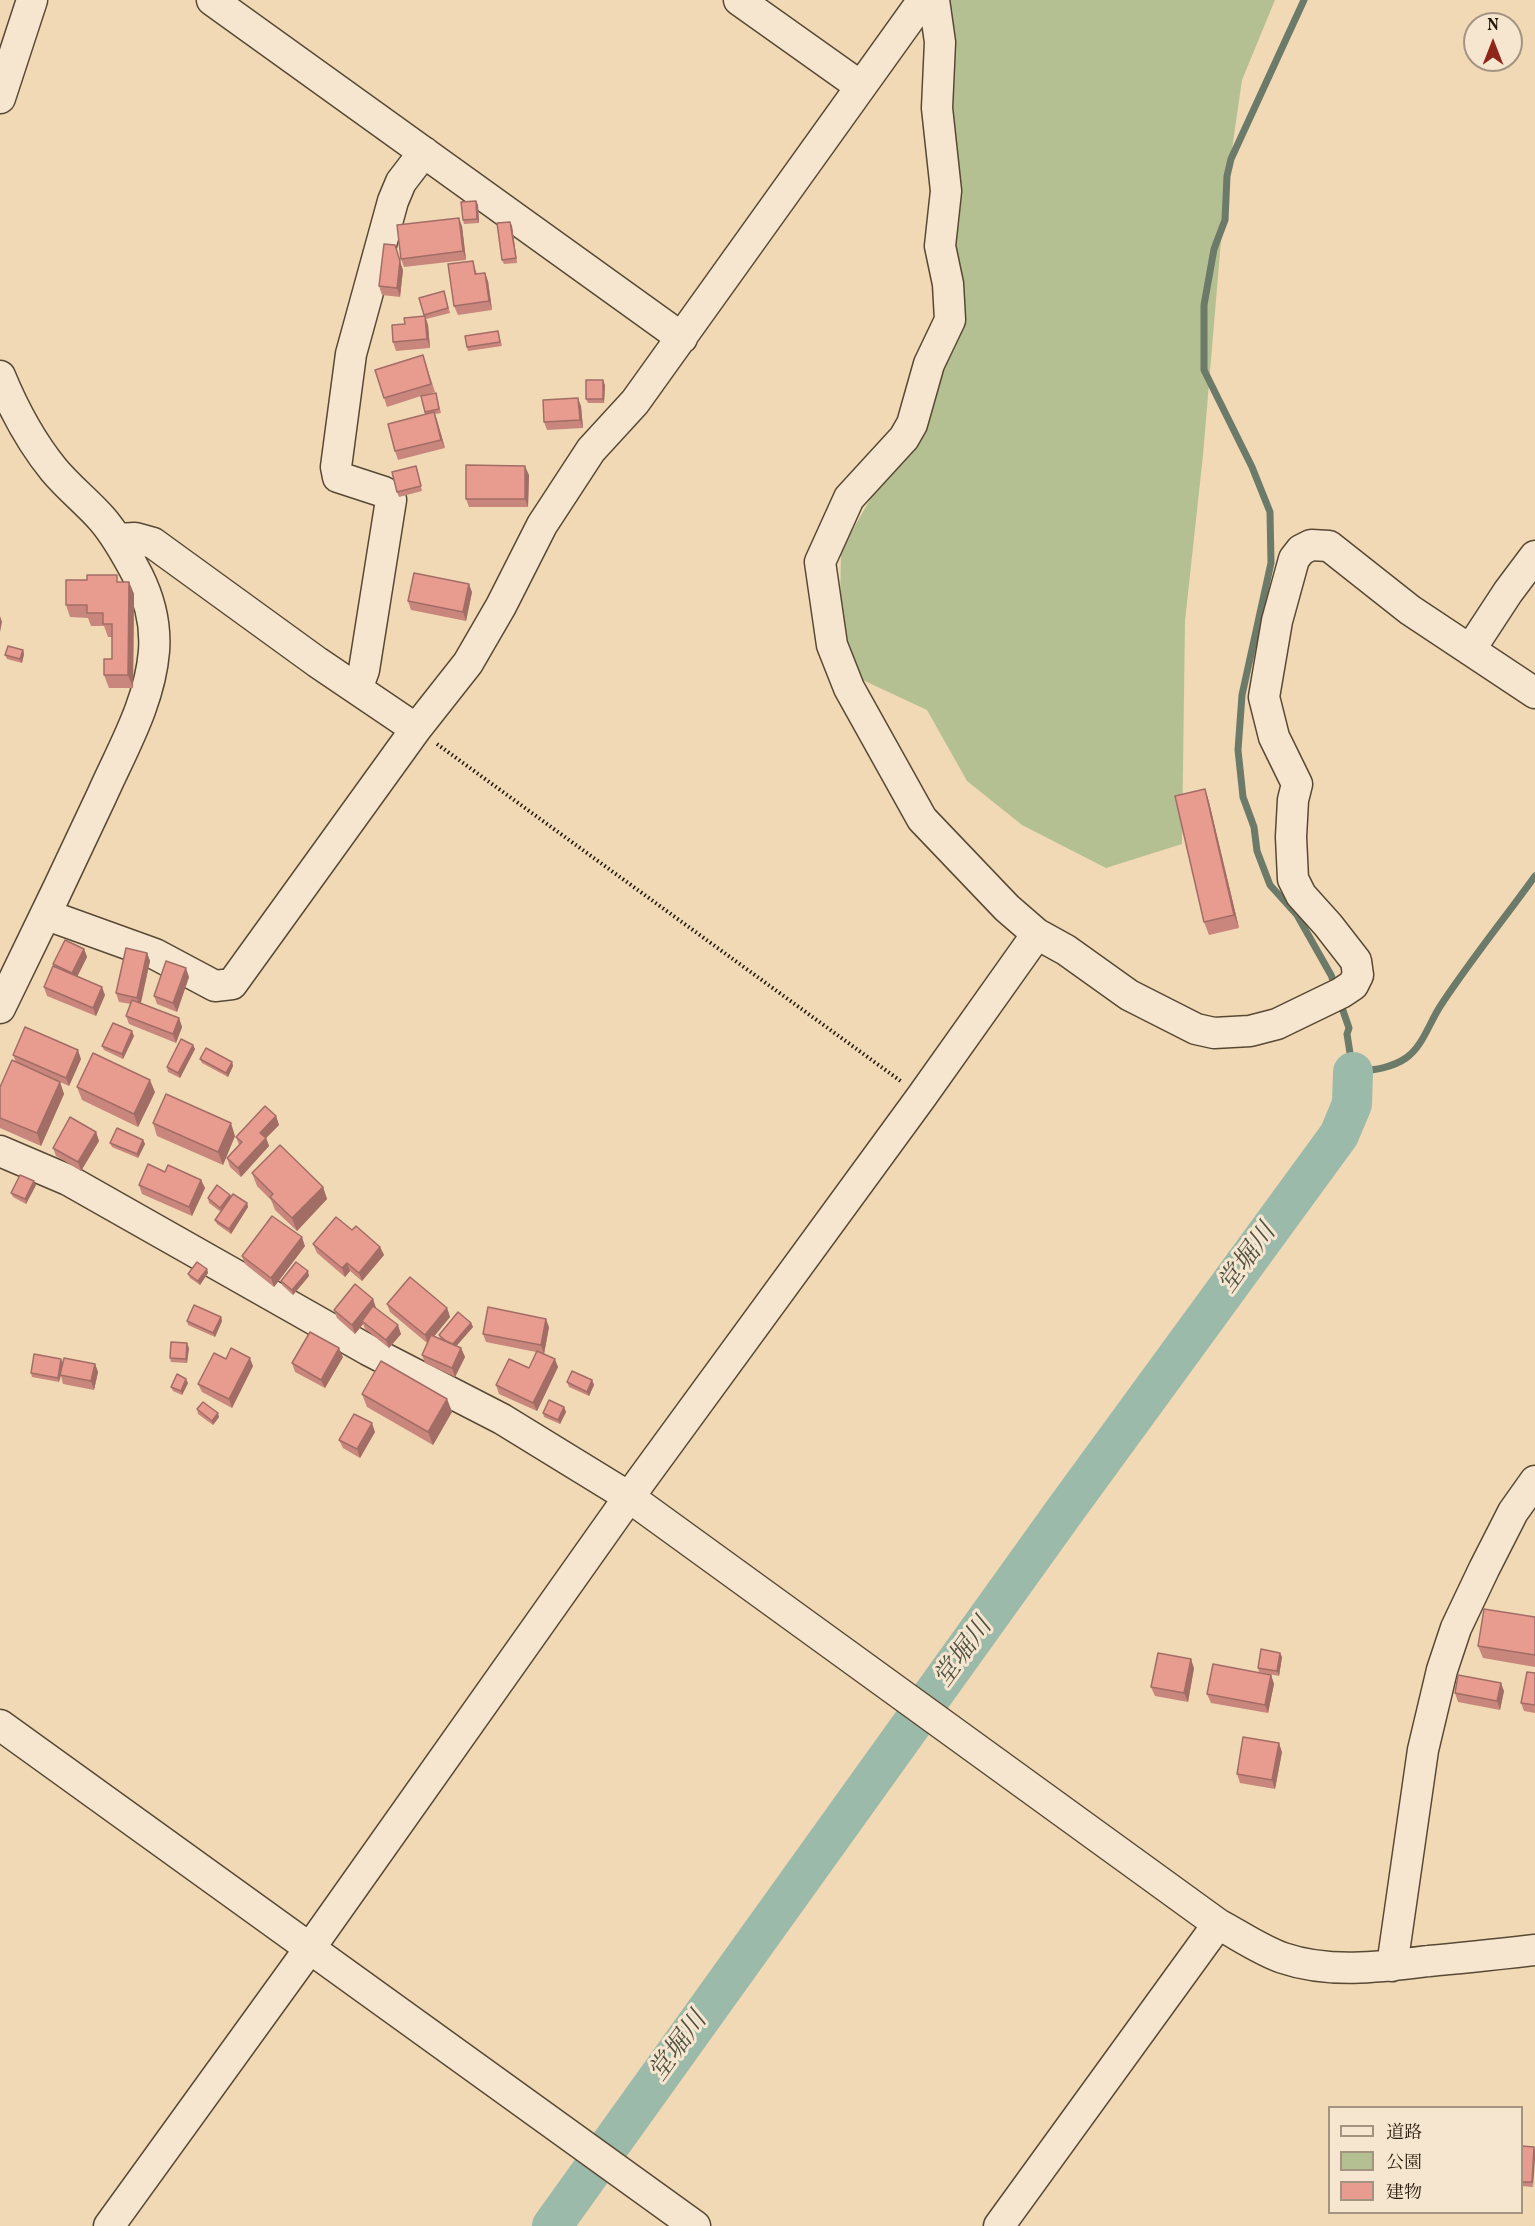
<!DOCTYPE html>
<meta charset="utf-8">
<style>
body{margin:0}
#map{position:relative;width:1535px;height:2226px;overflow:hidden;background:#f1d9b6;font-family:Vollkorn,"Noto Serif JP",serif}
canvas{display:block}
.legend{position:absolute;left:1328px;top:2106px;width:195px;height:108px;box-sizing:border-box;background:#f6e6d0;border:2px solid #a29480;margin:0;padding:8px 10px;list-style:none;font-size:18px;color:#251909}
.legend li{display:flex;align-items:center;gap:12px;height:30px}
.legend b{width:30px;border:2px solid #a29480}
.north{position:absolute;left:1463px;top:12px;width:60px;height:60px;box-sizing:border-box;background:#f6e6d0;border:2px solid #a29480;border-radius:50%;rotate:0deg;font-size:16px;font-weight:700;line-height:24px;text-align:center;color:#251909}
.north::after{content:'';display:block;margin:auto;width:21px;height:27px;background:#8f2418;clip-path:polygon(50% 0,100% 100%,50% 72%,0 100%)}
</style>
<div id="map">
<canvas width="1535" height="2226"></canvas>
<ul class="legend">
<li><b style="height:8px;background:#f6e6d0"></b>道路</li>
<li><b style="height:16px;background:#b5c092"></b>公園</li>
<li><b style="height:16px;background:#e89c90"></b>建物</li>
</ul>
<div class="north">N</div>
</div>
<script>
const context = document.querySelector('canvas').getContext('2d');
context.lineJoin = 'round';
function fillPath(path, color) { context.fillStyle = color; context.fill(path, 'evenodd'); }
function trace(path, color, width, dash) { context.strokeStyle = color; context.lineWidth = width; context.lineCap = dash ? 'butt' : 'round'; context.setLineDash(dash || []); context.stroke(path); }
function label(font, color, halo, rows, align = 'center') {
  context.font = font + ' Vollkorn,"Noto Serif JP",serif'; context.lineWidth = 6; context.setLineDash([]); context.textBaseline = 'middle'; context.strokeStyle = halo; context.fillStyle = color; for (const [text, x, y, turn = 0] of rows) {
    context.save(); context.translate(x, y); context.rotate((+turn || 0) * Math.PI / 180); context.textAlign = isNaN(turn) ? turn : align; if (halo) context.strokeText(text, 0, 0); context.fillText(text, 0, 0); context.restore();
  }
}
fillPath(new Path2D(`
 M 943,0 L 1275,0 L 1242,80 L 1224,205 L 1203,455 L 1185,621 L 1182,844 L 1106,868 L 1022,825 L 967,781 L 927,710 L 839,669 L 841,550 L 932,392 Z`), '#b5c092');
trace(new Path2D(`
 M 1304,0 L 1231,159 L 1227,176 L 1225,220 L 1214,249 L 1204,305 L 1204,370 L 1252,467 L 1270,512 L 1271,563 L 1242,695 L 1238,750 L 1243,797 L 1254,827 L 1257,851 L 1270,885 L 1297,915 L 1331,975 L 1336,988
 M 1340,1002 L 1349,1028 L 1347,1034 L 1353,1072 C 1371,1070 1390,1069 1406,1058 C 1423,1046 1429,1023 1441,1005 C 1470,961 1504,919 1535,876`), '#6c7a69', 7);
trace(new Path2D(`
 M 552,2226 L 1066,1509 L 1339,1135 L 1352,1104 L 1353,1072`), '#9bbaa9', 40);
const minor = new Path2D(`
 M 212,0 L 682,338
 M 739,0 L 860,86
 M 934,0 L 940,42 L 937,108 L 946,191 L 940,246 L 948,284 L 950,320 L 929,364 L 912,424 L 904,438 L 849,498 L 820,562 L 832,645 L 849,688 L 922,819 L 1007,908 L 1037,934 L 1066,950 L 1129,995 L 1196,1029 L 1214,1033 L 1250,1031 L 1277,1024 L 1341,993 L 1353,985 L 1358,975 L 1356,961 L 1328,925 L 1301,895 L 1293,879 L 1291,837 L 1293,800 L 1297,784 L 1274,737 L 1264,697 L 1277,621 L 1294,559 L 1301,550 L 1311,545 L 1329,546 L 1410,610 L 1535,693
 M 0,98 L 32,0
 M 0,376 C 14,410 31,442 54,470 C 69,488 87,502 102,519 C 116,535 128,557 138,576 C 150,600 156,624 154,651 C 150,702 123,748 102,795 C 69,866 35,937 0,1008
 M 117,539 L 135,538 L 153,543 L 317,662 L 416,729
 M 1470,650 L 1508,592 L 1535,556
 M 357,689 L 364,670 L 391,500 L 384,492 L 338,477 L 336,467 L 351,354 L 393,201 L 401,182 L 424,152
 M 47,915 L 155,954 L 215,986 L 232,984 L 416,729 L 468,663 L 501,606 L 542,525 L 591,450 L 635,402 L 923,0
 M 0,1151 L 68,1180 L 368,1350 L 502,1419 L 629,1497 L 1218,1924 C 1239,1935 1260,1950 1283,1958 C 1330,1974 1381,1967 1429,1961 C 1465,1958 1500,1954 1535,1950
 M 0,1725 L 695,2226
 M 1392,1966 L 1423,1750 L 1442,1670 L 1456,1628 L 1484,1569 L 1513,1512 L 1535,1481
 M 109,2226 L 310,1948 L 629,1497 L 922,1096 L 1037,934
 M 999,2226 L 1218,1924`);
trace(minor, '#584934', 33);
trace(new Path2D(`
 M 437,744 L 902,1082`), '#251909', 4, [1.5, 3]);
trace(minor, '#f6e6d0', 30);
fillPath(new Path2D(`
 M 476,201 L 478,205 L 479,223 L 464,224 L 463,220 Z
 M 510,222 L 512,226 L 517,263 L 504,264 L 502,260 Z
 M 462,226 L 466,260 L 404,267 L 401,259 Z
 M 473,261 L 477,274 L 488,281 L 492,310 L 458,315 L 454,306 Z
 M 403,270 L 400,297 L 382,295 L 379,286 Z
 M 444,291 L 450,313 L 426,319 L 428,325 L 430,348 L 396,351 L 393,342 L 405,324 L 424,316 L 419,298 Z
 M 498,331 L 502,346 L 468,351 L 467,347 Z
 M 426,364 L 435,392 L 425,395 L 437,397 L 441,413 L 435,414 L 445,448 L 398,460 L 395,451 L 425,414 L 421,396 L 387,407 L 384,398 Z
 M 605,385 L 604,403 L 588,403 L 586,399 Z
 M 581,406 L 583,428 L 547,430 L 544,422 Z
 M 416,466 L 422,491 L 399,497 L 397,492 Z
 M 529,475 L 528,507 L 469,507 L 466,499 Z
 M 119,582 L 129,582 L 134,594 L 133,688 L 109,688 L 104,675 L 112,659 L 112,637 L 108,637 L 104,626 L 91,626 L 88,618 L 70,617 L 66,605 Z
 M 472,592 L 466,621 L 411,610 L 408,601 Z
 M 23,650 L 24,654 L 22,663 L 7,659 L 5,655 Z
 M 1205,789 L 1209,802 L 1239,928 L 1209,935 L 1204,922 Z
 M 84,949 L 87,957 L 77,977 L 105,995 L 96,1016 L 47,996 L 44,987 L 54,967 L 53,964 Z
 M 147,953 L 150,961 L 141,1003 L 179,1018 L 182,1027 L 176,1043 L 129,1024 L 126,1016 L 131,1004 L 119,1002 L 116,993 Z
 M 189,977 L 177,1012 L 157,1004 L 154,996 Z
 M 134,1036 L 123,1059 L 104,1050 L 102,1046 Z
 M 193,1045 L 195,1049 L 180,1078 L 168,1072 L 167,1067 Z
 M 13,1055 L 81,1059 L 69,1086 L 60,1082 L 64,1094 L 41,1146 L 0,1128 L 0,1087 L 16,1062 Z
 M 200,1059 L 232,1062 L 233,1066 L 228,1077 L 202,1063 Z
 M 77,1087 L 155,1092 L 138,1127 L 82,1100 Z
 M 276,1116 L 279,1125 L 266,1138 L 269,1146 L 241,1177 L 230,1167 L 227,1158 L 239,1145 L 236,1137 Z
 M 153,1123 L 235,1136 L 223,1165 L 157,1136 Z
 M 96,1132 L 99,1141 L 81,1171 L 56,1156 L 53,1148 Z
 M 143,1140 L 145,1144 L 138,1158 L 112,1147 L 110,1143 Z
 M 252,1173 L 323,1187 L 327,1199 L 297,1231 L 275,1210 L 271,1200 L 257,1186 Z
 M 201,1180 L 205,1188 L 192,1216 L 142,1194 L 139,1185 Z
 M 36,1185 L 26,1204 L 13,1197 L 11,1193 Z
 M 230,1195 L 231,1197 L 247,1203 L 248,1207 L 231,1234 L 217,1224 L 215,1220 L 221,1212 L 209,1203 L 208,1198 Z
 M 352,1230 L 380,1247 L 384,1255 L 362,1281 L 350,1271 L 345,1277 L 317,1253 L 313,1244 Z
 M 305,1246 L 274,1287 L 245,1264 L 242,1256 Z
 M 207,1269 L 208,1273 L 200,1285 L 190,1278 L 188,1274 Z
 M 309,1276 L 293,1295 L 282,1285 L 281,1281 Z
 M 373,1299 L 376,1308 L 401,1334 L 389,1348 L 365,1329 L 363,1324 L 355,1334 L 337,1318 L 334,1310 Z
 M 387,1304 L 447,1308 L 450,1317 L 434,1336 L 440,1339 L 439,1335 L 471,1323 L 473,1327 L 456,1346 L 461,1348 L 465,1357 L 455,1377 L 425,1363 L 422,1355 L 427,1343 L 390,1312 Z
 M 221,1317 L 222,1321 L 215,1337 L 188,1325 L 187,1321 Z
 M 549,1327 L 544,1354 L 558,1367 L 537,1411 L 499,1394 L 496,1385 L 529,1368 L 536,1352 L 486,1342 L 483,1334 Z
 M 189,1348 L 187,1363 L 171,1362 L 170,1358 Z
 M 343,1357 L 325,1388 L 295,1372 L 292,1363 Z
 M 226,1359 L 253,1366 L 232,1408 L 202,1392 L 198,1384 Z
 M 63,1363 L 95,1364 L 98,1372 L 94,1390 L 63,1384 L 61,1376 L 59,1382 L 32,1377 L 31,1373 Z
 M 592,1380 L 594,1385 L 589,1396 L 569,1387 L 567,1382 Z
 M 188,1383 L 182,1395 L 173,1391 L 171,1387 Z
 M 362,1394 L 447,1399 L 452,1412 L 433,1445 L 367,1407 Z
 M 564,1407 L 566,1412 L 560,1424 L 544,1417 L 543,1413 Z
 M 197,1409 L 219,1417 L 213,1425 L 198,1414 Z
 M 375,1432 L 360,1458 L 343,1448 L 339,1440 Z
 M 1535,1617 L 1535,1667 L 1483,1658 L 1478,1646 Z
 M 1280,1653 L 1282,1657 L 1279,1676 L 1259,1672 L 1258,1668 Z
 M 1194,1668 L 1188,1702 L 1155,1696 L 1151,1687 Z
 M 1535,1673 L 1535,1713 L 1524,1711 L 1521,1703 Z
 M 1271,1675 L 1274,1684 L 1268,1713 L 1211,1703 L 1207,1694 Z
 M 1504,1691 L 1500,1710 L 1458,1702 L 1455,1693 Z
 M 1282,1752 L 1275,1789 L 1240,1783 L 1237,1774 Z
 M 1521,2146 L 1533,2187 L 1521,2186 Z`), '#c8867c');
fillPath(new Path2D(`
 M 476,201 L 478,205 L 479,223 L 477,219 Z
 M 459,218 L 462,226 L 466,260 L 463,251 Z
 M 510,222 L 512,226 L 517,263 L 516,258 Z
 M 395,245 L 403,270 L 400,297 L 397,288 Z
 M 485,273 L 488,281 L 492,310 L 489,301 Z
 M 425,316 L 428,325 L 430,348 L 427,339 Z
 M 603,380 L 605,385 L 604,403 L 603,399 Z
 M 578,398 L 581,406 L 583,428 L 580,420 Z
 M 434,412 L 437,420 L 445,448 L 441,440 Z
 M 525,466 L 529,475 L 528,507 L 525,499 Z
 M 129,582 L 134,594 L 133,688 L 128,675 Z
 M 469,584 L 472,592 L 466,621 L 463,612 Z
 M 0,616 L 2,622 L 0,632 Z
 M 23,650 L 24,654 L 22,663 L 20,659 Z
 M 1205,789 L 1209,802 L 1239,928 L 1234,915 Z
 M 84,949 L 87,957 L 75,981 L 72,973 Z
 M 147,953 L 150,961 L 140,1006 L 137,998 Z
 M 186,968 L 189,977 L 177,1012 L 173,1003 Z
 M 102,987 L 105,995 L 96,1016 L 93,1008 Z
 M 179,1018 L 182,1027 L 176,1043 L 173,1034 Z
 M 132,1031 L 134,1036 L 123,1059 L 122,1054 Z
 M 193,1045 L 195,1049 L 180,1078 L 178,1073 Z
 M 78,1050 L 81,1059 L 69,1086 L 66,1078 Z
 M 232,1062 L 233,1066 L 228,1077 L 226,1073 Z
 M 150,1080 L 155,1092 L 138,1127 L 134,1114 Z
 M 60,1082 L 64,1094 L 41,1146 L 37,1133 Z
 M 276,1116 L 279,1125 L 266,1138 L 269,1146 L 241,1177 L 238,1168 L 260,1133 Z
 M 231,1123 L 235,1136 L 223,1165 L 218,1152 Z
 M 96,1132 L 99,1141 L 81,1171 L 78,1162 Z
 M 143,1140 L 145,1144 L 138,1158 L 137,1154 Z
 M 201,1180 L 205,1188 L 192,1216 L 189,1207 Z
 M 34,1181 L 36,1185 L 26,1204 L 25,1199 Z
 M 323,1187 L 327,1199 L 297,1231 L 292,1218 Z
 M 230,1195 L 232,1199 L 222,1212 L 220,1208 Z
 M 247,1203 L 248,1207 L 231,1234 L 229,1229 Z
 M 302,1237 L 305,1246 L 274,1287 L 271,1278 Z
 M 380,1247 L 384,1255 L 362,1281 L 359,1273 Z
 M 347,1263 L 350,1271 L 345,1277 L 342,1268 Z
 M 207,1269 L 208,1273 L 200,1285 L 198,1281 Z
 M 308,1271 L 309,1276 L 293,1295 L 292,1290 Z
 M 373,1299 L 376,1308 L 364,1323 L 362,1321 L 363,1324 L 355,1334 L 352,1325 Z
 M 447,1308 L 450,1317 L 428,1344 L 425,1335 Z
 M 221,1317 L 222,1321 L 215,1337 L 213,1333 Z
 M 546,1319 L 549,1327 L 544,1354 L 541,1345 Z
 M 471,1323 L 473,1327 L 453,1350 L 451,1346 Z
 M 398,1325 L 401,1334 L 389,1348 L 386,1340 Z
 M 187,1343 L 189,1348 L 187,1363 L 186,1359 Z
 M 339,1348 L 343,1357 L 325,1388 L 321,1380 Z
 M 461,1348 L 465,1357 L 455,1377 L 452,1368 Z
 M 250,1358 L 253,1366 L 232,1408 L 229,1399 Z
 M 61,1359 L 63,1364 L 59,1382 L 58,1378 Z
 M 555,1359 L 558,1367 L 537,1411 L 533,1403 Z
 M 95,1364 L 98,1372 L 94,1390 L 91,1381 Z
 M 186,1379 L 188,1383 L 182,1395 L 181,1391 Z
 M 592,1380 L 594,1385 L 589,1396 L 587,1392 Z
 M 447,1399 L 452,1412 L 433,1445 L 428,1432 Z
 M 564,1407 L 566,1412 L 560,1424 L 558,1420 Z
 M 218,1413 L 219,1417 L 213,1425 L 212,1421 Z
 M 372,1423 L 375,1432 L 360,1458 L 357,1449 Z
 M 1280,1653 L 1282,1657 L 1279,1676 L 1277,1671 Z
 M 1191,1659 L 1194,1668 L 1188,1702 L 1184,1693 Z
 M 1271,1675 L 1274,1684 L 1268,1713 L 1265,1705 Z
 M 1501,1683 L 1504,1691 L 1500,1710 L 1497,1701 Z
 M 1279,1743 L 1282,1752 L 1275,1789 L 1272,1780 Z
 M 1534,2147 L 1535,2150 L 1535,2159 L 1533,2187 L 1532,2182 Z`), '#a26d65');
const building = new Path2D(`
 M 476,201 L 477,219 L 463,220 L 461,202 Z
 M 459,218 L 463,251 L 401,259 L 397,225 Z
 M 510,222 L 516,258 L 502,260 L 497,223 Z
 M 384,244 L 395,245 L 400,261 L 397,288 L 379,286 Z
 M 473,261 L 475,274 L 485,273 L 489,301 L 454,306 L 448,264 Z
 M 444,291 L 448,308 L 424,315 L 419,298 Z
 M 425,316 L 427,339 L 393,342 L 392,325 L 405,324 L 404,318 Z
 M 498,331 L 500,342 L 467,347 L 465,336 Z
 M 423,355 L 431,384 L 384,398 L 375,370 Z
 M 586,380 L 603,380 L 603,399 L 586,399 Z
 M 436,393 L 439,409 L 425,412 L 421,396 Z
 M 578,398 L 580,420 L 544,422 L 543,400 Z
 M 434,412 L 441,440 L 395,451 L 388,424 Z
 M 466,465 L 525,466 L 525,499 L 466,499 Z
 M 416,466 L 421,486 L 397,492 L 392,472 Z
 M 414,573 L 469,584 L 463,612 L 408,601 Z
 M 87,575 L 117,575 L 117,582 L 129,582 L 128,675 L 104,675 L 104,659 L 112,659 L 112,624 L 103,624 L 103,613 L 87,613 L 87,605 L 66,605 L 66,580 L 87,580 Z
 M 8,646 L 23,650 L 20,659 L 5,655 Z
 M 1205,789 L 1234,915 L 1204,922 L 1175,796 Z
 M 65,940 L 84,949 L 72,973 L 53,964 Z
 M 126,948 L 147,953 L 137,998 L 116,993 Z
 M 166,961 L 186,968 L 173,1003 L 154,996 Z
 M 53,966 L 102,987 L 93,1008 L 44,987 Z
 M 132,1000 L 179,1018 L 173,1034 L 126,1016 Z
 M 113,1023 L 132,1031 L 122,1054 L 102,1046 Z
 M 25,1027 L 78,1050 L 66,1078 L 13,1055 Z
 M 181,1039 L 193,1045 L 178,1073 L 167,1067 Z
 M 206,1048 L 232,1062 L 226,1073 L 200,1059 Z
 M 93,1053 L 150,1080 L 134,1114 L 77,1087 Z
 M 12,1060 L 60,1082 L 37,1133 L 0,1118 L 0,1087 Z
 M 166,1094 L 231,1123 L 218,1152 L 153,1123 Z
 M 265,1106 L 276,1116 L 260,1133 L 266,1138 L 238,1168 L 227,1158 L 242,1142 L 236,1137 Z
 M 70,1117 L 96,1132 L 78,1162 L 53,1148 Z
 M 117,1128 L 143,1140 L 137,1154 L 110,1143 Z
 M 280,1145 L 323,1187 L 292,1218 L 270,1197 L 273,1194 L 252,1173 Z
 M 148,1164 L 165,1172 L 168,1165 L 201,1180 L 189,1207 L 139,1185 Z
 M 20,1175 L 34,1181 L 25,1199 L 11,1193 Z
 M 217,1185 L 230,1195 L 220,1208 L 208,1198 Z
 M 233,1194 L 247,1203 L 229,1229 L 215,1220 Z
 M 272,1216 L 302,1237 L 271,1278 L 242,1256 Z
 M 336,1217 L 352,1230 L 356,1226 L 380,1247 L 359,1273 L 347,1263 L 342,1268 L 313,1244 Z
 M 197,1262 L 207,1269 L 198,1281 L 188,1274 Z
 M 296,1262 L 308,1271 L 292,1290 L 281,1281 Z
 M 410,1277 L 447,1308 L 425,1335 L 387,1304 Z
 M 355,1284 L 373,1299 L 352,1325 L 334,1310 Z
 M 194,1305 L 221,1317 L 213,1333 L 187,1321 Z
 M 373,1306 L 398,1325 L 386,1340 L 362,1321 Z
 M 488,1307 L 546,1319 L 541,1345 L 483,1334 Z
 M 458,1312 L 471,1323 L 453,1344 L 446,1341 L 439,1335 Z
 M 310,1332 L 339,1348 L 321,1380 L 292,1363 Z
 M 431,1335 L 461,1348 L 452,1368 L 422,1355 Z
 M 171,1342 L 187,1343 L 186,1359 L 170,1358 Z
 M 231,1348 L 250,1358 L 229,1399 L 198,1384 L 214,1353 L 226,1359 Z
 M 537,1351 L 555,1359 L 533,1403 L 496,1385 L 509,1359 L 529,1368 Z
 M 34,1354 L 61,1359 L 58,1378 L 31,1373 Z
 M 64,1358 L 95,1364 L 91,1381 L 60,1375 Z
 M 381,1361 L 447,1399 L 428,1432 L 362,1394 Z
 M 572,1371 L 592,1380 L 587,1392 L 567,1382 Z
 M 177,1374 L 186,1379 L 181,1391 L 171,1387 Z
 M 549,1400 L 564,1407 L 558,1420 L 543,1413 Z
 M 203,1402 L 218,1413 L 212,1421 L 197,1409 Z
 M 354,1414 L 372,1423 L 357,1449 L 339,1440 Z
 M 1484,1609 L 1535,1617 L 1535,1655 L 1478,1646 Z
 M 1261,1649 L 1280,1653 L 1277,1671 L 1258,1668 Z
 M 1158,1653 L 1191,1659 L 1184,1693 L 1151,1687 Z
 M 1213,1664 L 1271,1675 L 1265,1705 L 1207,1694 Z
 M 1527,1672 L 1535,1673 L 1535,1705 L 1521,1703 Z
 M 1458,1675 L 1501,1683 L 1497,1701 L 1455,1693 Z
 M 1243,1737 L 1279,1743 L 1272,1780 L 1237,1774 Z
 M 1521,2146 L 1534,2147 L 1532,2182 L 1521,2182 Z`);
fillPath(building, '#e89c90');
trace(building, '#a26d65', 1.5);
label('italic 26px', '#4e5141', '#f6e6d0', [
 ["堂堀川",1249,1260,-54],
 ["堂堀川",965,1654,-54],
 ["堂堀川",680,2048,-54]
]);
</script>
